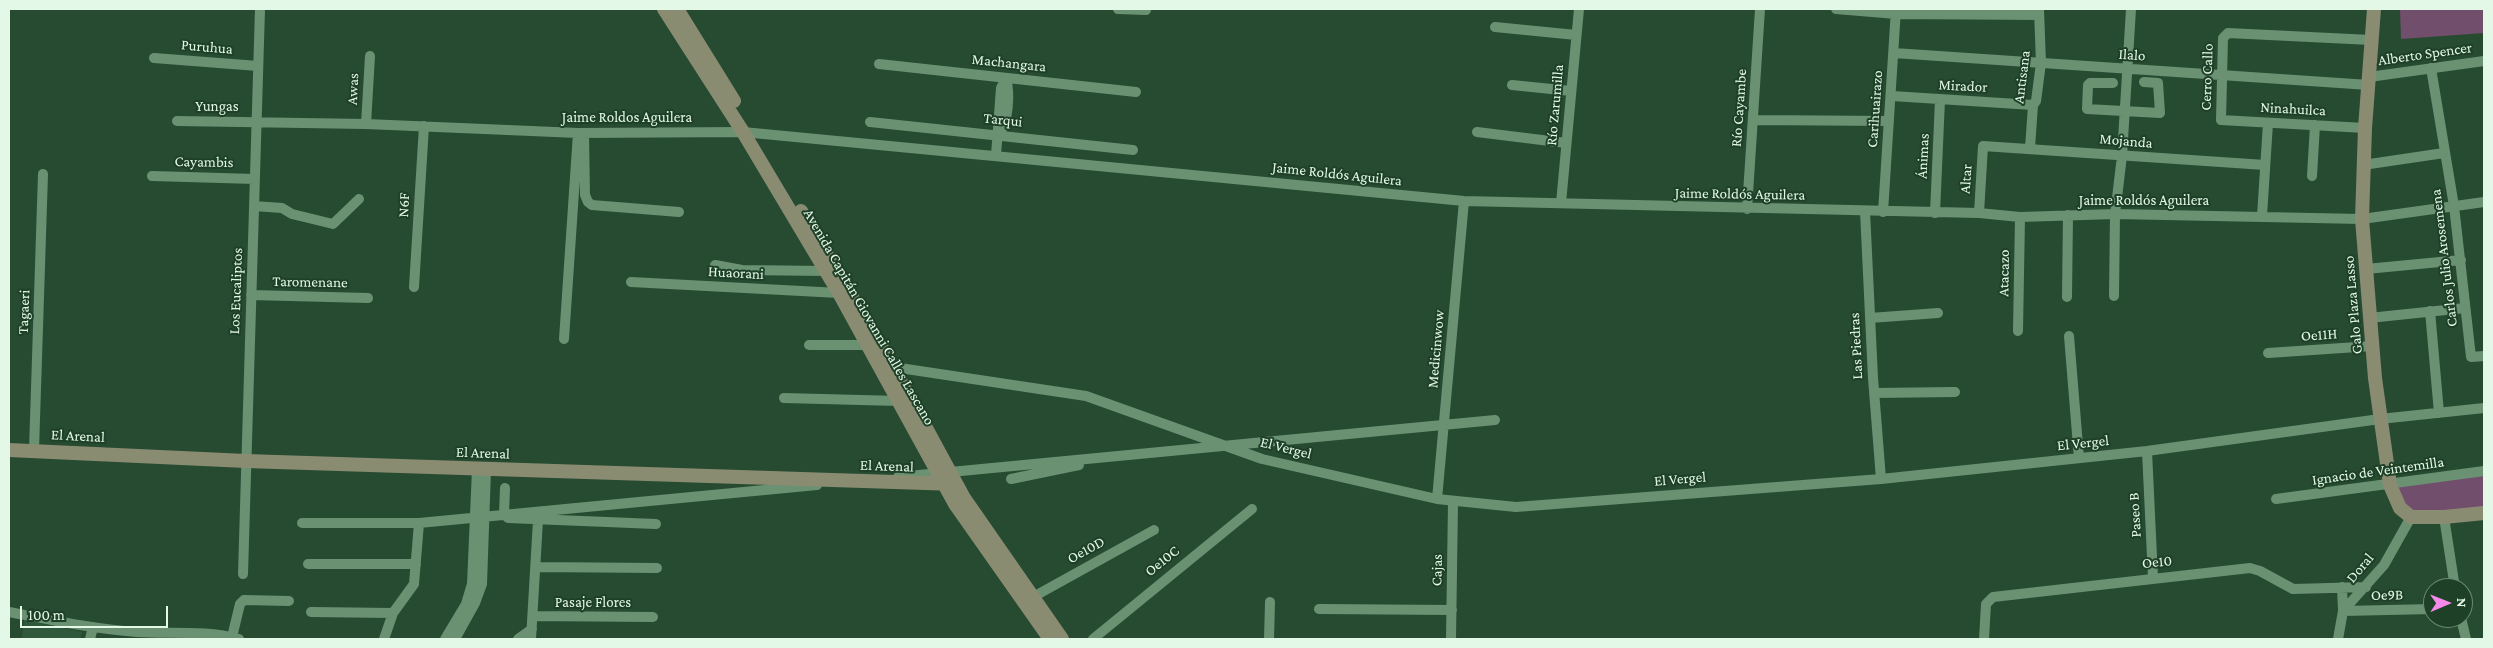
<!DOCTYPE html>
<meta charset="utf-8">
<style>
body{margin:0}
#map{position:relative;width:2493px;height:648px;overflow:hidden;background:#274b31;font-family:"Crimson Pro",serif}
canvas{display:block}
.frame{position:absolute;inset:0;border:10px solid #e4f8e8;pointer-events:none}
.north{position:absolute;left:2423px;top:578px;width:50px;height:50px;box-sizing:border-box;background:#1d4027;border:1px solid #6d8a74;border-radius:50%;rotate:89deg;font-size:14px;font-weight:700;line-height:20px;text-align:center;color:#e4f8e8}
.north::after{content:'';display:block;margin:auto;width:18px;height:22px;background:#f788ec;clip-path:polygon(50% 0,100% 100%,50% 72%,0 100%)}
.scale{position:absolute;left:20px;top:606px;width:148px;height:22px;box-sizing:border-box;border:2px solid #e4f8e8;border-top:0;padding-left:6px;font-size:15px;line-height:18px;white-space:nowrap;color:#e4f8e8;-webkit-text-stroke:4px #1d4027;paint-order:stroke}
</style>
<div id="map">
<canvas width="2493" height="648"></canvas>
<div class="frame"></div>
<div class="north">N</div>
<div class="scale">100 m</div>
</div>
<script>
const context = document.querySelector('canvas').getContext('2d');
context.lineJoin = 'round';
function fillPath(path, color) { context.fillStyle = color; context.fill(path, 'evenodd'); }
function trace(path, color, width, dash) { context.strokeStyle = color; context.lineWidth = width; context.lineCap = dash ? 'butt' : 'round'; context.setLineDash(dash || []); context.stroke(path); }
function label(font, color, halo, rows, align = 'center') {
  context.font = font + ' "Crimson Pro",serif'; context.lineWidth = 4; context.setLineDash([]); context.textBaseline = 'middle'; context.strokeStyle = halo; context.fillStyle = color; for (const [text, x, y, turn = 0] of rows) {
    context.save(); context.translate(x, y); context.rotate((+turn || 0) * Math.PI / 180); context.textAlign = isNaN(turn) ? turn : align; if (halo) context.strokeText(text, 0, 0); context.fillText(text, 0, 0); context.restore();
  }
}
fillPath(new Path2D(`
 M 24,620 L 82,632 L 80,639 L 22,639 Z`), '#2f593a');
fillPath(new Path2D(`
 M 2400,9 L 2484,9 L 2484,33 L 2401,39 Z
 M 2484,472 L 2484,508 C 2466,509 2425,518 2410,508 C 2403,503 2398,494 2395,486 Z`), '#724e6d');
trace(new Path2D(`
 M 1118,9 L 1146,10
 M 1836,9 L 1896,14 L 2039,15
 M 1495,27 L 1576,35
 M 1894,53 L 2369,85
 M 154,58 L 258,66
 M 879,64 L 1136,92
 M 2431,68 L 2454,206 L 2471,357 L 2484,356
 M 2369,77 L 2484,61
 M 2113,83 L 2090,83 L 2088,85 L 2087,109 L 2160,113 L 2158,83 L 2144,82
 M 1512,85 L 1571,91
 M 1892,96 L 2033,105
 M 1753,120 L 1889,121
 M 177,121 L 366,124 L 578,133 L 743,132 L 1464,201 L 1979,213 L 2020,217 L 2115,214 L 2362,219 L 2484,202
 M 870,122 L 1133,150
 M 366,124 L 370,56
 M 2365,128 L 2221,120 L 2223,38 L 2228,33 L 2371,40
 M 1477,132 L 1566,143
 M 584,133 L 585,195 L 588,202 L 592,205 L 679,212
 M 998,135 C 1009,124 1010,93 1006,78
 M 2030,148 L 2033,105 L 2036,101 L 2041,63 L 2039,10
 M 996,155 L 1001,88 L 1006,78
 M 2363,165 L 2444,153
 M 152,176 L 255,179
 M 2312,176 L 2315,125
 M 1561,203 L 1579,9
 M 254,206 L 282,208 L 292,214 L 333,224 L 359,199
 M 1747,209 L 1760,9
 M 1865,211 L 1873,378 L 1881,479
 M 1883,212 L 1896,9
 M 1935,213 L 1940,100
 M 1979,213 L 1983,146 L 2265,165
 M 2262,216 L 2268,123
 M 715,265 L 742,270 L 826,271
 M 2366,269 L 2461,260
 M 631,282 L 839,293
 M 414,287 L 424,126
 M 251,295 L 368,298
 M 2114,296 L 2115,214 L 2122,156 L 2131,9
 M 2067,297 L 2068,215
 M 2430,311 L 2439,413
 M 1870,318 L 1938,313
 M 2369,318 L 2465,308
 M 2018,331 L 2020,217
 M 2069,336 L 2079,458
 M 564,339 L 578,133
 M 809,345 L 868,345
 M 2268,353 L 2372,346
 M 893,367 L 1086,396 L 1262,459 L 1437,499 L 1516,507 L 1881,479 L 2147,451 L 2380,419 L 2484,408
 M 1874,393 L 1955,392
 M 784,398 L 899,401
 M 34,450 L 43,174
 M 2147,451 L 2153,578
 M 898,477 L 1495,420
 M 1011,479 L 1079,465
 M 505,488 L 504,514 L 508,518 L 656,524
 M 1437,499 L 1464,201
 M 2276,499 L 2484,471
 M 2444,517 L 2455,588
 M 302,523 L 419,523 L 817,485
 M 308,564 L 416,564
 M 536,567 L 657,568
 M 243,574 L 260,9
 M 2342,587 L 2343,611 L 2433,609
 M 1033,597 L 1154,530
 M 1319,609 L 1452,610
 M 9,612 C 51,620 94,629 137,632 C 171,634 206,630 239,639
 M 311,612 L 393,613
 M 533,616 L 653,617
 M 2461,618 L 2466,639
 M 232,637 L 240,604 L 244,600 L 289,601
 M 90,639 L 93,627
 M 384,639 L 393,613 L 414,584 L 419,523
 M 445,639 L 466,604 L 472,584 L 477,469
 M 455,639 L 475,603 L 482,584 L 486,470
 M 518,639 L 532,629
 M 531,639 L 538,520
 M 1093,639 L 1252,509
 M 1269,639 L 1270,602
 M 1451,639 L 1453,502
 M 1984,639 L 1986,604 L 1993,597 L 2250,568 L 2260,571 L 2293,589 L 2366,587
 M 2338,639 L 2343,611 L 2384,565 L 2411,517`), '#6b9173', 10);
trace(new Path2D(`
 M 664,9 L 743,132 L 839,293 L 955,504 L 1050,639
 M 677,9 L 734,101
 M 2374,9 L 2365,128 L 2362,219 L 2375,378 L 2390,485 L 2400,508 L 2411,517 L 2444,517 L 2484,513
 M 801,211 L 893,367 L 964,498 L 1062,639
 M 9,450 L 246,461 L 956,484`), '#8a8c72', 14);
label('15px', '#e4f8e8', '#1d4027', [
 ["Puruhua",207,47,5],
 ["Alberto Spencer",2425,54,-8],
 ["Ilalo",2132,55,4],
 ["Machangara",1009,63,6],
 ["Antisana",2022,77,-83],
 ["Cerro Callo",2207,77,-88],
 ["Mirador",1963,86,3],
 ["Awas",353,89,-87],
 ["Río Zarumilla",1555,105,-85],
 ["Yungas",217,106],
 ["Río Cayambe",1739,108,-86],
 ["Carihuairazo",1875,109,-86],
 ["Ninahuilca",2293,109,3],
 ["Jaime Roldos Aguilera",627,117],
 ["Tarqui",1003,120,6],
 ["Mojanda",2126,141,5],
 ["Ánimas",1923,156,-87],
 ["Cayambis",204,162,1],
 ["Jaime Roldós Aguilera",1337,174,6],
 ["Altar",1966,179,-86],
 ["Jaime Roldós Aguilera",1740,194,1],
 ["Jaime Roldós Aguilera",2144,200],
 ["N6F",404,205,-87],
 ["Carlos Julio Arosemena",2444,258,-97],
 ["Huaorani",736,273,3],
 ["Atacazo",2004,273,-89],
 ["Taromenane",310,282,1],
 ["Los Eucaliptos",236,291,-88],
 ["Galo Plaza Lasso",2353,305,-95],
 ["Tagaeri",24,312,-88],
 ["Avenida Capitán Giovanni Calles Lascano",869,317,60],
 ["Oe11H",2319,335,-4],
 ["Las Piedras",1856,346,-93],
 ["Medicinwow",1436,349,-85],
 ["El Arenal",78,436,3],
 ["El Vergel",2083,443,-6],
 ["El Vergel",1286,448,14],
 ["El Arenal",483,453,2],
 ["El Arenal",887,466,2],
 ["Ignacio de Veintemilla",2378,471,-8],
 ["El Vergel",1680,479,-5],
 ["Paseo B",2135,515,-93],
 ["Oe10D",1086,550,-29],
 ["Oe10C",1162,561,-39],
 ["Oe10",2157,562,-6],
 ["Doral",2360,568,-50],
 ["Cajas",1437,570,-89],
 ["Oe9B",2387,595,-1],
 ["Pasaje Flores",593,602]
]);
</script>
